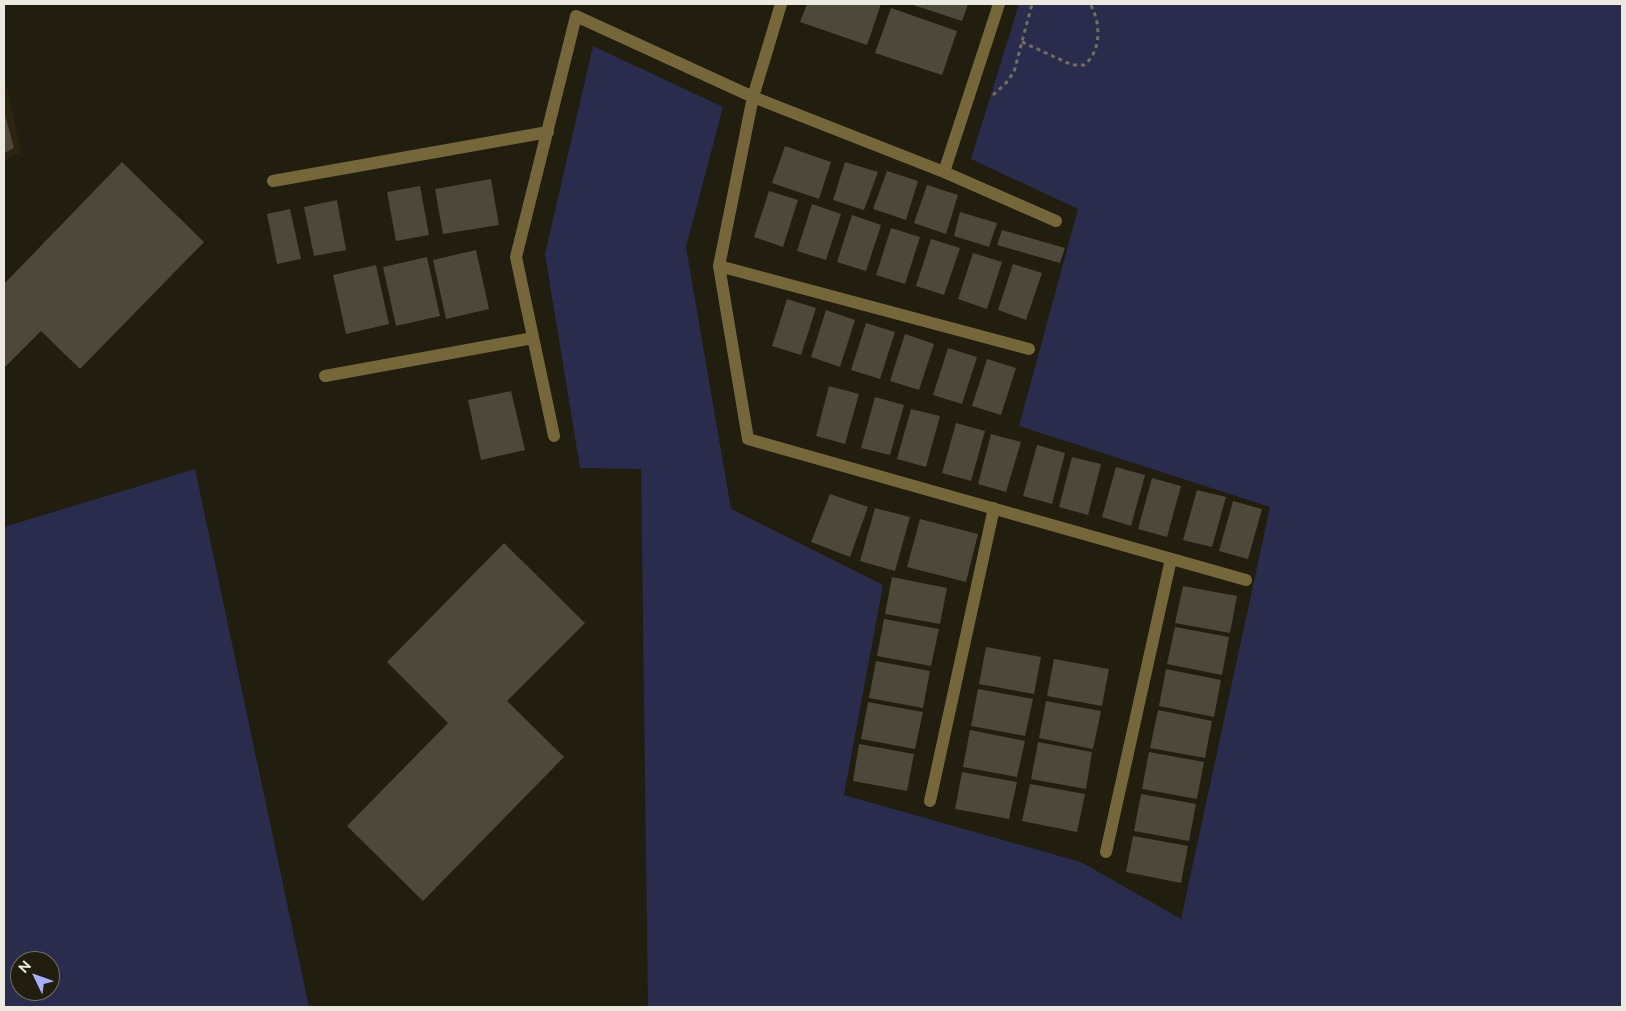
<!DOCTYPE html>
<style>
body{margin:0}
#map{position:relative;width:1626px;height:1011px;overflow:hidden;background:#211d0f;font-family:Raleway,sans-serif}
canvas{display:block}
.frame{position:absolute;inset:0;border:5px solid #ece9e0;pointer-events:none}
.north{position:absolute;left:10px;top:951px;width:50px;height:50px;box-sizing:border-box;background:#211d0f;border:1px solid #726f63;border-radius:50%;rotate:312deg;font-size:14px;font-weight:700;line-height:20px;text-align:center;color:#ece9e0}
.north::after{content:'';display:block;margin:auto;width:18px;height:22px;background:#a8b0fc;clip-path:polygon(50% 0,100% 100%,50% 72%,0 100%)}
</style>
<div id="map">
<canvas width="1626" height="1011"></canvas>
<div class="frame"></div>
<div class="north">N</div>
</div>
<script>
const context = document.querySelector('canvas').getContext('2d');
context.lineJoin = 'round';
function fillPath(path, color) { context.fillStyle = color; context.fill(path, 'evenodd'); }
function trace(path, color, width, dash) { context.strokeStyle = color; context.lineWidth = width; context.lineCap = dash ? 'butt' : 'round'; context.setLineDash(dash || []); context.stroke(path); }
fillPath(new Path2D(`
 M 4,74 L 21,152 L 4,161 Z`), '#2b240f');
fillPath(new Path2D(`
 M 1019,4 L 1622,4 L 1622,1007 L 648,1007 L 641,469 L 580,468 L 545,254 L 593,46 L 723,107 L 686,247 L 731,509 L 883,585 L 844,795 L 1081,862 L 1181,919 L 1270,507 L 1019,426 L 1078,209 L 971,159 Z
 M 195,469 L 309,1007 L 4,1007 L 4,527 ZM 20,961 L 50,961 L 50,991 L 20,991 Z`), '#292c4c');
fillPath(new Path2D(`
 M 807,4 L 881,4 L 867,45 L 800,22 Z
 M 910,4 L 968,4 L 962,21 Z
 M 891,8 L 957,31 L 942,75 L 875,53 Z
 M 4,111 L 14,148 L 4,153 Z
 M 785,146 L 831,162 L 819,199 L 772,183 Z
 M 122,162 L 204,242 L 80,369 L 41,331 L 4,368 L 4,284 Z
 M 845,162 L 878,172 L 864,210 L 833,200 Z
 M 887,171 L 918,181 L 906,220 L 873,209 Z
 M 491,179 L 499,225 L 443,234 L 435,189 Z
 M 927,185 L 958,195 L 946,234 L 914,223 Z
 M 420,186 L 429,235 L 396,241 L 387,192 Z
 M 769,191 L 798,200 L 783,247 L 754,237 Z
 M 337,200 L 346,250 L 314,256 L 304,207 Z
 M 812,204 L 841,214 L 826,260 L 797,251 Z
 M 290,209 L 301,259 L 277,264 L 267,214 Z
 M 960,212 L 997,223 L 989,247 L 954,236 Z
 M 852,215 L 881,225 L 866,271 L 837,262 Z
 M 891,228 L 920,237 L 905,284 L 876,275 Z
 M 1002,230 L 1065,248 L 1060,263 L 997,245 Z
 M 931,239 L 960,248 L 944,295 L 916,286 Z
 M 476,250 L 489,309 L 446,319 L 433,260 Z
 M 973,253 L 1002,262 L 987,309 L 958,299 Z
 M 427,257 L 440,316 L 396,326 L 383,267 Z
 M 1013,264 L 1042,273 L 1026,320 L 998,310 Z
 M 376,265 L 389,324 L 346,334 L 333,275 Z
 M 787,299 L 816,308 L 801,355 L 772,346 Z
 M 826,310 L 855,320 L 840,367 L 811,357 Z
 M 866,323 L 895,332 L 880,379 L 851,370 Z
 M 905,334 L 934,344 L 919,390 L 890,381 Z
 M 948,348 L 977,357 L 962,404 L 933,395 Z
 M 987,359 L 1016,368 L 1001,415 L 972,406 Z
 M 829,386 L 859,394 L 845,444 L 816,436 Z
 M 511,391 L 525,450 L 481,460 L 468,400 Z
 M 875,397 L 904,405 L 890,455 L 861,448 Z
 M 911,409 L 940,416 L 926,467 L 897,459 Z
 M 956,423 L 985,431 L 971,481 L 942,473 Z
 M 991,434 L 1021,442 L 1006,492 L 978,484 Z
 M 1037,445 L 1065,453 L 1052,504 L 1023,496 Z
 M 1072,457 L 1101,464 L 1088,515 L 1059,507 Z
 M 1116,467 L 1145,475 L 1131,526 L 1102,517 Z
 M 1152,478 L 1181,486 L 1167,537 L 1138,529 Z
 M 1197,490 L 1226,497 L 1212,547 L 1183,540 Z
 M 830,494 L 868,507 L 850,557 L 811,542 Z
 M 1233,501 L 1262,509 L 1248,559 L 1219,551 Z
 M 875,508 L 910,517 L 895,571 L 860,561 Z
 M 920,519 L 978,534 L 966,582 L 907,567 Z
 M 504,543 L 585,623 L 507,701 L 564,757 L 423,901 L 347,826 L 448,723 L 387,662 Z
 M 892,577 L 947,588 L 940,624 L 885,614 Z
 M 1183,586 L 1237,596 L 1230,633 L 1175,623 Z
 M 884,619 L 939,629 L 931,666 L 877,656 Z
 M 1175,627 L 1229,637 L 1222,675 L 1167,664 Z
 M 986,647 L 1041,657 L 1034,694 L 979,684 Z
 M 1054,659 L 1109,669 L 1102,706 L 1047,696 Z
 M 876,661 L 930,671 L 923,708 L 869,698 Z
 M 1166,669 L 1221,680 L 1214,717 L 1159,706 Z
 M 978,689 L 1033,699 L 1025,736 L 971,726 Z
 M 1046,701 L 1101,711 L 1093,749 L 1039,738 Z
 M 868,702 L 923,712 L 915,749 L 861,739 Z
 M 1158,710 L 1212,721 L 1205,758 L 1150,748 Z
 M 970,730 L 1025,741 L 1017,777 L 963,767 Z
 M 1038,742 L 1092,752 L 1086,789 L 1031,779 Z
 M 859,744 L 914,754 L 907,791 L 853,781 Z
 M 1149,752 L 1204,762 L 1197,799 L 1142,789 Z
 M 962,772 L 1017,782 L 1009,819 L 955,809 Z
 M 1030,784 L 1085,794 L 1077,832 L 1022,821 Z
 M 1141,794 L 1196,804 L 1189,841 L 1134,831 Z
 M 1133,836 L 1188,846 L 1181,883 L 1126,872 Z`), '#4d4839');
trace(new Path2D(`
 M 1022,42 L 1072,65 L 1084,65 C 1102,51 1101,22 1090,4
 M 993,95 L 1006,83 L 1014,72 L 1032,4`), '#716d61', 3, [4, 4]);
trace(new Path2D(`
 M 781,4 L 753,97 L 719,266 L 748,439 L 1246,580
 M 944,172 L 999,4
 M 273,181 L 548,132
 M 719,266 L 1029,349
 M 325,376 L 533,338
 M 554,436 L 516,257 L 576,16 L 753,97 L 944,172 L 1056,221
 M 930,801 L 994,508
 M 1106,852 L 1171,559`), '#76673b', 12);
</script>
